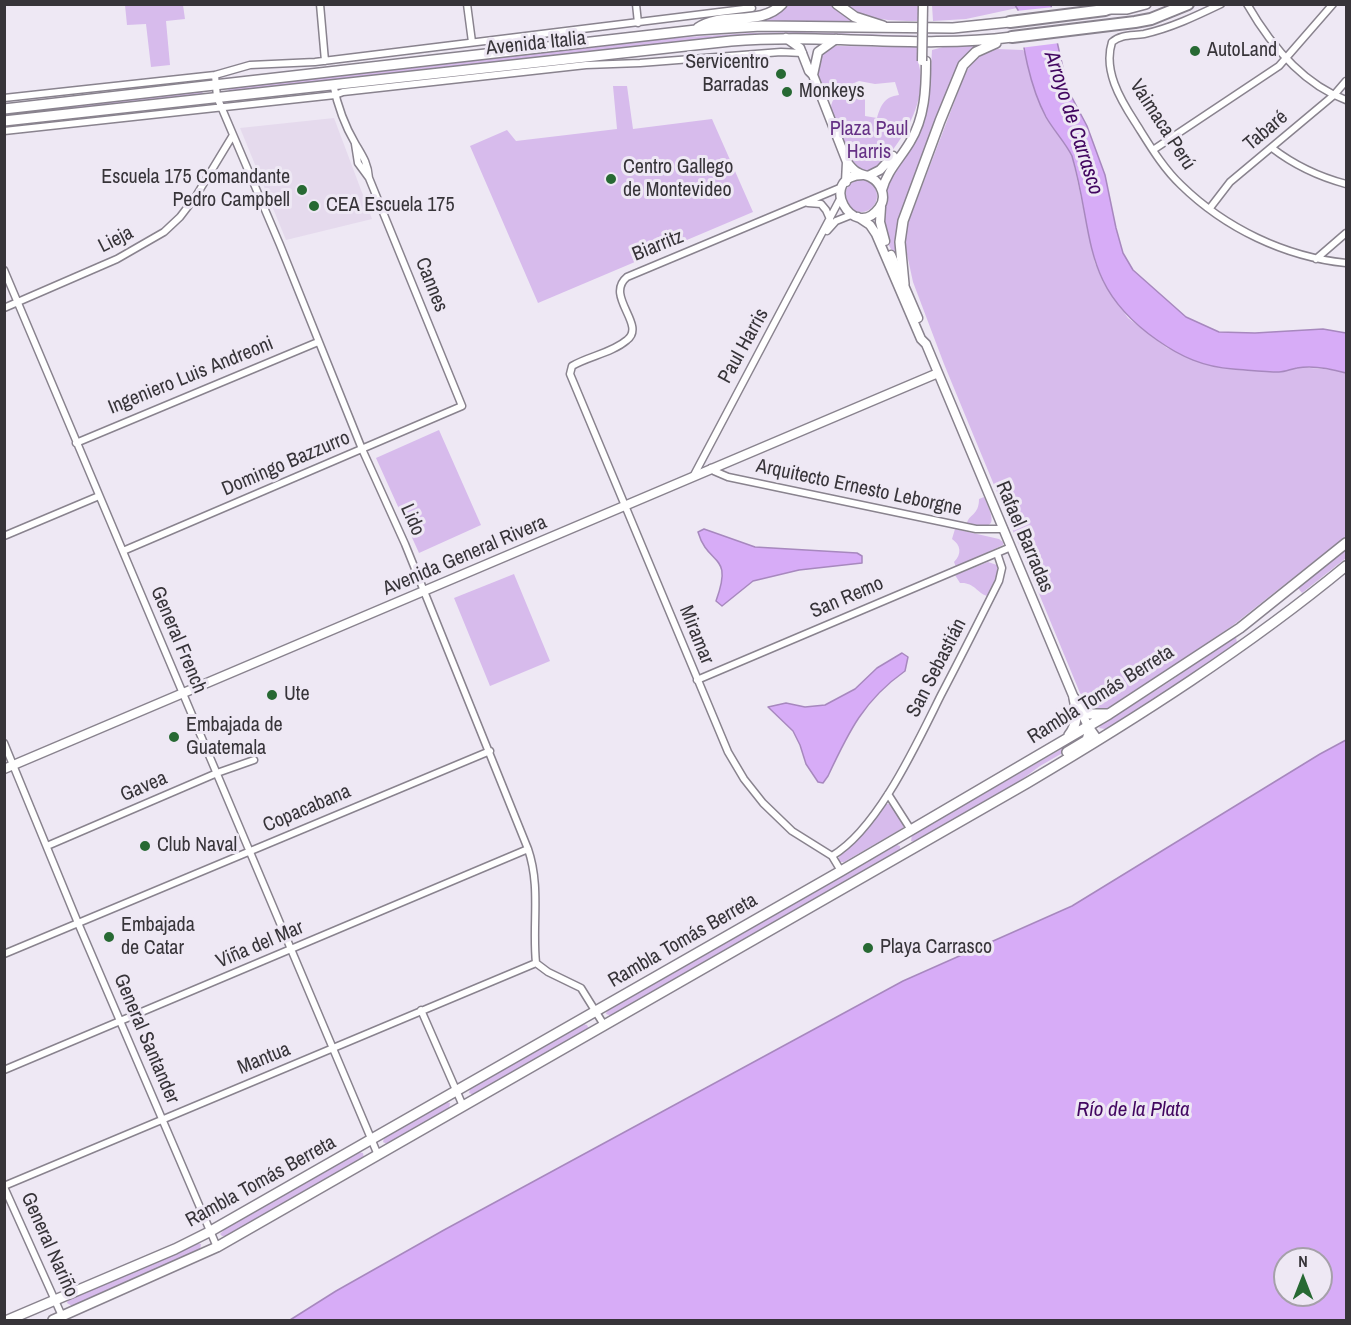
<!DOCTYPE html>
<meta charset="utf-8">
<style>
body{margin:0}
#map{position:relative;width:1351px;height:1325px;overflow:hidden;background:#eee8f4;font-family:"Archivo Narrow",sans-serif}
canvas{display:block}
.frame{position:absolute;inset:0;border:6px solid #373439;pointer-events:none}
.north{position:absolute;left:1273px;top:1247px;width:60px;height:60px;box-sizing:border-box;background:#eee8f4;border:2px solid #a5a0a9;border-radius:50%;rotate:0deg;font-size:16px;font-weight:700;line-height:24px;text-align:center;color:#373439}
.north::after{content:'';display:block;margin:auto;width:21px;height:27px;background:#276933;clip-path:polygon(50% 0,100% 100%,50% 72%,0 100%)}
</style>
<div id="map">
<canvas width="1351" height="1325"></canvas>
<div class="frame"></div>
<div class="north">N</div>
</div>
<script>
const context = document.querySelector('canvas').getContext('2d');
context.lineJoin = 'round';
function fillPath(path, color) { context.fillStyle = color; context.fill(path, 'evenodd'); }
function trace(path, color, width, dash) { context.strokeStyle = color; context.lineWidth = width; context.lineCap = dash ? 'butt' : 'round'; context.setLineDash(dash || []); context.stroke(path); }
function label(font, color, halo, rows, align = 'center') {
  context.font = font + ' "Archivo Narrow",sans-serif'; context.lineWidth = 6; context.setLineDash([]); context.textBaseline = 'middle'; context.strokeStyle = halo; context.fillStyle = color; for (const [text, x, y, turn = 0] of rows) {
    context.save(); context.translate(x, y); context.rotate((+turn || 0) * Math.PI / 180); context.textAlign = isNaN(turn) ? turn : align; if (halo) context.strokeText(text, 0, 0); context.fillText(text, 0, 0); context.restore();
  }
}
fillPath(new Path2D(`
 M 334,118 L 372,219 L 286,240 L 240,128 Z`), '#e5daed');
fillPath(new Path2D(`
 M 833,4 L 858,22 L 735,22 L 785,5 Z
 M 1015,4 L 1017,8 L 966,19 L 933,21 L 932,5 Z
 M 125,5 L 183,5 L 185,19 L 166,21 L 170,65 L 151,67 L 146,24 L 127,25 Z
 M 842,5 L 919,5 L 918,21 C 890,21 866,20 842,5 Z
 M 800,32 L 918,36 L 918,38 L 817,35 L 230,92 L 228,89 L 318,77 L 674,38 L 750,33 Z
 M 981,44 L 974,50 L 900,219 L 897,260 L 885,238 L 881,218 L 887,199 L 887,185 L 914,139 L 931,69 L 932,50 L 943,47 Z
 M 836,46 L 917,47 C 918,55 918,63 920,70 C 925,101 907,132 889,155 C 882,164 875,172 863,171 L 858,168 L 851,159 L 831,108 C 831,91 856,88 865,100 L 865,116 L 877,118 C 881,105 884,97 899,95 L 895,82 L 875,84 L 859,81 L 832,92 L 824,91 L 817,76 L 819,55 L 832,47 Z
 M 997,49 L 1023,50 L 1026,54 C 1031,75 1036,97 1046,117 C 1054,131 1065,142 1072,156 L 1095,263 L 1103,282 L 1128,318 L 1167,348 L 1230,369 L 1281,372 L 1298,367 L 1336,370 L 1346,373 L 1346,536 L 1232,626 L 1110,708 L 1103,710 L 1091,708 L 1080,693 L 944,364 L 913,282 L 905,245 L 908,223 L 965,74 C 973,60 982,53 997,49 Z
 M 613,86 L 627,86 L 633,129 L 712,119 L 753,212 L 538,303 L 470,146 L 507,130 L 516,141 L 617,129 Z
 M 203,90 L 202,95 L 5,116 L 4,111 Z
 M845 196a16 16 0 1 1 32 0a16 16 0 1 1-32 0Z
 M 439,430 L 481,525 L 419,553 L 376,458 Z
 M 984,497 C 995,521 998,531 967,524 C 968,514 979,516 979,499 Z
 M 955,529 L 999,539 L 1003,542 L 1003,545 L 956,567 L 954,562 C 962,554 961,545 952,539 Z
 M 1346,548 L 1346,558 L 1302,593 L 1298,588 Z
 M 988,562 L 997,565 L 998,573 L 987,596 C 976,592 974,582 960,583 L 955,575 Z
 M 514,574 L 550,661 L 490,686 L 454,598 Z
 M 1236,637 L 1237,643 L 1114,726 L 1105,729 L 1099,728 L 1101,725 L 1169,682 L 1231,638 Z
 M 1084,736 L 1085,740 L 1040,766 L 1017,783 L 915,842 L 911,841 L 912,835 Z
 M 885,804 L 889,804 L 904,824 L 903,828 L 844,862 L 839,862 L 839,857 L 860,836 Z
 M 897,845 L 900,846 L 900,851 L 612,1016 L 606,1014 L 607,1010 Z
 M 584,1024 L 587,1025 L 589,1029 L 474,1095 L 469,1093 L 470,1089 Z
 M 446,1102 L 450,1103 L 449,1109 L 387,1144 L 383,1142 L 384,1138 Z
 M 359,1152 L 363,1153 L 364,1158 L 228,1236 L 222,1236 L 220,1234 L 225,1229 Z
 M 196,1243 L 201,1244 L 200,1250 L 72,1306 L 67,1303 L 68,1299 Z`), '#d7bbec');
const water = new Path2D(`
 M 1015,5 L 1051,5 L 1056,37 L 1068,90 L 1087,126 L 1105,175 L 1116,228 L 1123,253 L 1133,270 L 1186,317 L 1219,332 L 1255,333 L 1323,329 L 1346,333 L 1346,373 C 1332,369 1312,365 1297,368 C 1291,369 1285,372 1279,372 C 1264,372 1248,370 1233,369 C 1204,367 1181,357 1157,340 C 1080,286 1095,236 1072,156 C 1065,142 1054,131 1046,117 C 1029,85 1023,46 1018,10 Z
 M 704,529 L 755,547 L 857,553 L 862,556 L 862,563 L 799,570 L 753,581 L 722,606 L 716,601 C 734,552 708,567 698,532 Z
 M 902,653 L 908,657 L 905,671 C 864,700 849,731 828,776 L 823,783 L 818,782 L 806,764 L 800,745 L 793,731 L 768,707 L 786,703 L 805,707 L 825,705 L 855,689 L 877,668 Z
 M 1346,740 L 1346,1320 L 290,1320 L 336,1291 L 444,1230 L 903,981 L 1072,906 L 1320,754 ZM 1285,1259 L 1321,1259 L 1321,1295 L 1285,1295 Z`);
fillPath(water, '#d7acf7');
trace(water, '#a788be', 1.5);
fillPath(new Path2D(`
 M 1054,7 L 1060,43 L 1020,48 L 1016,11 Z`), '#eee8f4');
const street = new Path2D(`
 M 320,4 L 325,61
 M 467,4 L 472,42
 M 636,4 L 638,23
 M 1221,4 C 1196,16 1171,28 1144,34 C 1133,36 1121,34 1112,42 C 1103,70 1120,99 1135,122 C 1149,144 1162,167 1181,185 C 1225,228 1285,257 1346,263
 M 1247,4 C 1270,44 1303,84 1346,100
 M 215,75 L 217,97 L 280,245 L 362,449 L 405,544 L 528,849 C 541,887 532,924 536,963 L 548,972 L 581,988 L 604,1025
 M 4,98 L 215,75 L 250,65 L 315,62 L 752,8
 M 4,131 L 335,95 L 343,92 L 586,65 L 640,63 L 781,52 L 803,53
 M 355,144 L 358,163 L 369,178
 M 1272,148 C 1294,165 1320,177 1346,184
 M 1153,150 L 1279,66 L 1333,4
 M 808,203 L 821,204 L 826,210 L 830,219
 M 1210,208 L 1230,182 L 1334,95 L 1346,81
 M 827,231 L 836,221 L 851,215
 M 1316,259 L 1346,233
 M 4,270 L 378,1155
 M 4,308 L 117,259 L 164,232 L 180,217 L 196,196 L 233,135
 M 76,443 L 318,342
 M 711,468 L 714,471 L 728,477 L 976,529 L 1004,529
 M 694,475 L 840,199
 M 4,536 L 99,496
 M 123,551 L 462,406 L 369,178 C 368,163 362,155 355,143 C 345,126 337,103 333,84
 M 697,680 L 1011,547
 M 4,743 L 78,923 L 217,1247
 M 888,794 L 911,830
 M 47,846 L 217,773 L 254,760
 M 832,856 C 878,829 917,743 941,695 C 961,657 980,619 999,581 L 1002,568 L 997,553
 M 841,871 L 832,856 L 792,831 L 763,803 L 744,779 L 728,752 L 570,374 L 572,366 C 589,356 612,353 627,340 C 647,325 604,296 627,277 L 842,187
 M 4,954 L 490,751
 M 421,1010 L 463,1106
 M 4,1070 L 528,849
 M 4,1186 L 536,963
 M 4,1187 L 62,1316`);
const secondary = new Path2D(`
 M 786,38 L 800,48 L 809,71 L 813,75 L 847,162 L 846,182
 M 813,75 L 818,52 L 836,39
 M 847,162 C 850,166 853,170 857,172 C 861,175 866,175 870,177 C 882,183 887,198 879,208 C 853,243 816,176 863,175
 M 868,176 L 880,170 L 893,156
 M 882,190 C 887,171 900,159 910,142 C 925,117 926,89 926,61
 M 881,207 L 880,222 L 885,241
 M 858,217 L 870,225 L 876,234 L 921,339 L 926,344 L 1074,698 L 1088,726 L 1098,740
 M 891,255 L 918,318
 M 4,769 C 316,638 626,503 938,373`);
const primary = new Path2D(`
 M 837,4 L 855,17 L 883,26
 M 1111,9 L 1127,9 L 1146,4
 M 698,28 C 722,11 761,27 782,4
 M 4,109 L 696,30 L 761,26 L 953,28 L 1010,22
 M 4,121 L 731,41 C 825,33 919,49 1012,37
 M 904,284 L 900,242 L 903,221 L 940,121 L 963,65 L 976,52 L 996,43
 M 1076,700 L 1089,714 L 1107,714
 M 1069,735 C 1078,724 1077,712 1074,698
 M 1067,752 L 1087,740 L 1089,733 L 1088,726
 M 8,1320 L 175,1249 L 209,1232 L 841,871 L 1109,714 L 1240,628 L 1346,543
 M 53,1320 L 217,1247 L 1027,783 C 1137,718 1248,647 1346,566`);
const highway = new Path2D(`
 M 1010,22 L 1105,10 L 1121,4
 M 1012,37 L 1135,22 L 1151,19 L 1188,4`);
trace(street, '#89838e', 9);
trace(secondary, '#89838e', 11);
trace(primary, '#89838e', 12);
trace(highway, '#89838e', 14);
trace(street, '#fff', 6);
trace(secondary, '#fff', 8);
trace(primary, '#fff', 9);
trace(highway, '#fff', 10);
const secondaryBridge = new Path2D(`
 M 922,61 L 923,4`);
trace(secondaryBridge, '#89838e', 11, []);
trace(secondaryBridge, '#fff', 8);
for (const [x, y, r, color] of [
 [1195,51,6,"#276933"],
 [781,74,6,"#276933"],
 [787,92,6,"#276933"],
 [611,179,6,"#276933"],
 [302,190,6,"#276933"],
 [314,206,6,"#276933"],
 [272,695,6,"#276933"],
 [174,737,6,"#276933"],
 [145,846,6,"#276933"],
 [109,937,6,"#276933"],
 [868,948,6,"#276933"]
]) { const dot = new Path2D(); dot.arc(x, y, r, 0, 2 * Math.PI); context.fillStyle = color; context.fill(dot); trace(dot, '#eee8f4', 2); }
label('20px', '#373439', '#eee8f4', [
 ["Avenida Italia",536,44,-6],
 ["Vaimaca Perú",1162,125,57],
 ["Tabaré",1266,131,-40],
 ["Lieja",116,240,-27],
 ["Biarritz",658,246,-22],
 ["Cannes",431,285,68],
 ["Paul Harris",744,346,-61],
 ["Ingeniero Luis Andreoni",191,376,-22],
 ["Domingo Bazzurro",286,464,-23],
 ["Arquitecto Ernesto Leborgne",859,488,12],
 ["Lido",412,520,66],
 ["Rafael Barradas",1024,537,67],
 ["Avenida General Rivera",465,556,-23],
 ["San Remo",847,598,-23],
 ["Miramar",696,635,68],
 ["General French",178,640,67],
 ["San Sebastián",937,668,-63],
 ["Rambla Tomás Berreta",1101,695,-32],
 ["Gavea",144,787,-23],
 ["Copacabana",307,809,-23],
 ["Rambla Tomás Berreta",683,941,-30],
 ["Viña del Mar",260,945,-23],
 ["General Santander",146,1039,67],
 ["Mantua",264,1059,-22],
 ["Rambla Tomás Berreta",261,1182,-29],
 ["General Nariño",49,1245,66]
]);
label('20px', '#373439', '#eee8f4', [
 ["AutoLand",1207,51],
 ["Servicentro",769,63,"right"],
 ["Barradas",769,86,"right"],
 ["Monkeys",799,92],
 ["Centro Gallego",623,168],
 ["de Montevideo",623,191],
 ["Escuela 175 Comandante",290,178,"right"],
 ["Pedro Campbell",290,201,"right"],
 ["CEA Escuela 175",326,206],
 ["Ute",284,695],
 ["Embajada de",186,726],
 ["Guatemala",186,749],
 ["Club Naval",157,846],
 ["Embajada",121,926],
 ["de Catar",121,949],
 ["Playa Carrasco",880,948]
], 'left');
label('20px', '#663186', '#eee8f4', [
 ["Plaza Paul",869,130],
 ["Harris",869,153]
]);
label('italic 21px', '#420660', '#eee8f4', [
 ["Arroyo de Carrasco",1073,123,72],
 ["Río de la Plata",1133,1110]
]);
</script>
